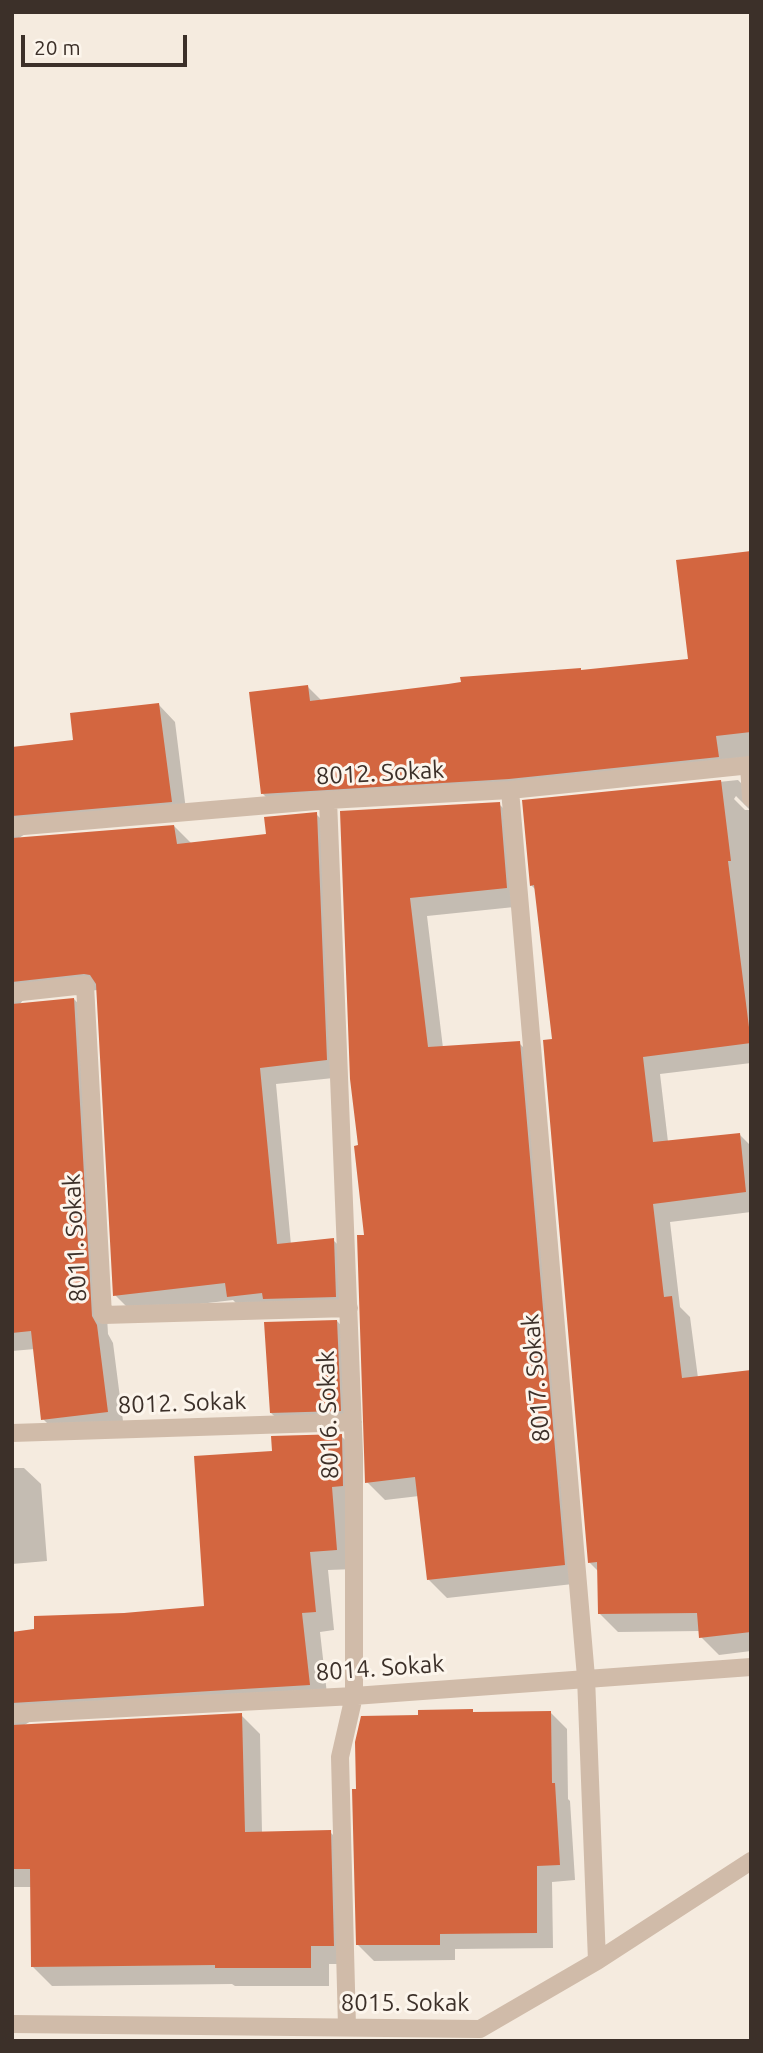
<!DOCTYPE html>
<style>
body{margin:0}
#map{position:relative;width:763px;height:2053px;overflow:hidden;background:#f5ebdf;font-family:Ubuntu,sans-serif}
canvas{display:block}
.frame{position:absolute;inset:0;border:14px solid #3c3029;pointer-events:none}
.scale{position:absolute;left:21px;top:35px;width:166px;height:32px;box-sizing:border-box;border:4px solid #3c3029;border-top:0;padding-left:9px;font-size:21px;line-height:24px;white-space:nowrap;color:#3c3029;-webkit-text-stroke:5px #fcf5ec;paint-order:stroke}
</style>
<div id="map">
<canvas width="763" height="2053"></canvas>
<div class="frame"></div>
<div class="scale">20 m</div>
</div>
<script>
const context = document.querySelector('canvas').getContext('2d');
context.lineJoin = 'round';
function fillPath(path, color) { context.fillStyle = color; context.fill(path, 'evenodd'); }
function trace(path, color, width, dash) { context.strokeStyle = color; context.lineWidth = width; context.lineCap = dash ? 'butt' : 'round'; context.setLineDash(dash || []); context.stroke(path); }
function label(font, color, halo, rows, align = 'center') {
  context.font = font + ' Ubuntu,sans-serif'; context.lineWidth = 6; context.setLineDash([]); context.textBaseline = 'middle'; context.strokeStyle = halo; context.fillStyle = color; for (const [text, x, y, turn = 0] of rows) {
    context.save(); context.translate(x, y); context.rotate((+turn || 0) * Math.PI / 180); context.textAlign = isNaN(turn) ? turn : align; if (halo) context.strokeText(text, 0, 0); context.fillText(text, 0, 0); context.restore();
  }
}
fillPath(new Path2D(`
 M 751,554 L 751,773 L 281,812 L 263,794 L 308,687 L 322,701 L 690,661 Z
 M 159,705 L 175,722 L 187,818 L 28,832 L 16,840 L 174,826 L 191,843 L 268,836 L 316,814 L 333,831 L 343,1077 L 276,1084 L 291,1245 L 333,1240 L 350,1256 L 352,1313 L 246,1313 L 233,1300 L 132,1312 L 115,1295 L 97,990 L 23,1000 L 20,1004 L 74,999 L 90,1016 L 108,1334 L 113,1343 L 124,1429 L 60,1436 L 43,1419 L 35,1349 L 12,1351 L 12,749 L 75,742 Z
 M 738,780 L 751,793 L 751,1063 L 660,1074 L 668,1142 L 739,1134 L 751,1146 L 751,1212 L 670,1222 L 680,1307 L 690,1317 L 698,1378 L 751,1372 L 751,1651 L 719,1655 L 701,1637 L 700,1631 L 618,1632 L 600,1614 L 599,1572 L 589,1562 L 554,1041 L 536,890 L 531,885 L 524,802 ZM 736,796 L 750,810 L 745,810 L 734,799 Z
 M 499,804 L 517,822 L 524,906 L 427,916 L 443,1048 L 519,1043 L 537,1061 L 582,1583 L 447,1598 L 429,1580 L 419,1496 L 385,1500 L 367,1482 L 366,1236 L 342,812 Z
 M 337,1321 L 354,1339 L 358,1428 L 289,1430 L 271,1413 Z
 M 341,1436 L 360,1454 L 355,1569 L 328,1570 L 334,1630 L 320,1632 L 328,1703 L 31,1721 L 21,1727 L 241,1715 L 260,1734 L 262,1833 L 330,1832 L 349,1851 L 352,1964 L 329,1964 L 329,1986 L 235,1986 L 232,1984 L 52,1986 L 33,1967 L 32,1887 L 12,1887 L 12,1633 L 124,1614 L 206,1607 L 274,1453 Z
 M 12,1468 L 24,1468 L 41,1484 L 47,1561 L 12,1564 Z
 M 551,1713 L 567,1729 L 568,1799 L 570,1801 L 575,1880 L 552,1882 L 553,1948 L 455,1949 L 455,1960 L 374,1961 L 358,1945 Z`), '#0003');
fillPath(new Path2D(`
 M 751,551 L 751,732 L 716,736 L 719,757 L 509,779 L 261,794 L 249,692 L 308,685 L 310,701 L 448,684 L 461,682 L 460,677 L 581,668 L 581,670 L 688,659 L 676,560 Z
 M 159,703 L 172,802 L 12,816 L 12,747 L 73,740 L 70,713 Z
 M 721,780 L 731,861 L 728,861 L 751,1043 L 643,1057 L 653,1142 L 740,1133 L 746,1192 L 653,1204 L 664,1297 L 672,1296 L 682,1378 L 751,1370 L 751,1632 L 699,1638 L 697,1613 L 598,1614 L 597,1562 L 588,1563 L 543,1040 L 552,1039 L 534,885 L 530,886 L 522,800 Z
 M 500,802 L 507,888 L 410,898 L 428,1047 L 520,1041 L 565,1565 L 427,1580 L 415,1477 L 365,1483 L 357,1235 L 364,1235 L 354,1146 L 358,1145 L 350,1079 L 340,811 Z
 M 317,812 L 327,1060 L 260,1068 L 277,1244 L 334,1238 L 336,1297 L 263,1299 L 262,1293 L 227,1297 L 225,1283 L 113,1296 L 96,984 L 90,975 L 84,974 L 12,982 L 12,838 L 174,825 L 177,844 L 266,834 L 264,817 Z
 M 74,998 L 92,1316 L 97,1325 L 108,1412 L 41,1420 L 31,1331 L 12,1333 L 12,1004 Z
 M 337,1320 L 341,1411 L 270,1413 L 264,1322 Z
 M 342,1434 L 343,1486 L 332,1487 L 337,1550 L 310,1552 L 316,1612 L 302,1613 L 310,1685 L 12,1703 L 12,1632 L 34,1629 L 34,1616 L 124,1613 L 204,1606 L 194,1456 L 272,1451 L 271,1436 Z
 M 473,1709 L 473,1712 L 551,1711 L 552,1783 L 555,1783 L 560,1865 L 537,1866 L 537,1933 L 440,1934 L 440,1945 L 356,1945 L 352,1789 L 356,1789 L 355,1742 L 361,1716 L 418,1715 L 418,1710 Z
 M 242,1713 L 245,1832 L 331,1830 L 334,1946 L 311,1946 L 311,1968 L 215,1968 L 215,1965 L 31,1967 L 30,1869 L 12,1869 L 12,1725 Z`), '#d36640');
trace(new Path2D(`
 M 749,765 L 751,798
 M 510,790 L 586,1677 L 597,1961
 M 328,800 L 354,1454 L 354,1696 L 340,1757 L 347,2027
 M 12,827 L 328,800 L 510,790 L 751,765
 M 12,993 L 85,985 L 103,1315 L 349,1308
 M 12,1433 L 353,1422
 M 12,1714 L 354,1696 L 751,1667
 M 12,2024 L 480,2029 L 597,1961 L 751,1861`), '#d0bba9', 18);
label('24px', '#3c3029', '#fcf5ec', [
 ["8012. Sokak",380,773,-3],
 ["8011. Sokak",75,1238,-93],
 ["8017. Sokak",536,1378,-95],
 ["8012. Sokak",182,1403,-2],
 ["8016. Sokak",328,1415,-92],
 ["8014. Sokak",380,1668,-4],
 ["8015. Sokak",405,2003]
]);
</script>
